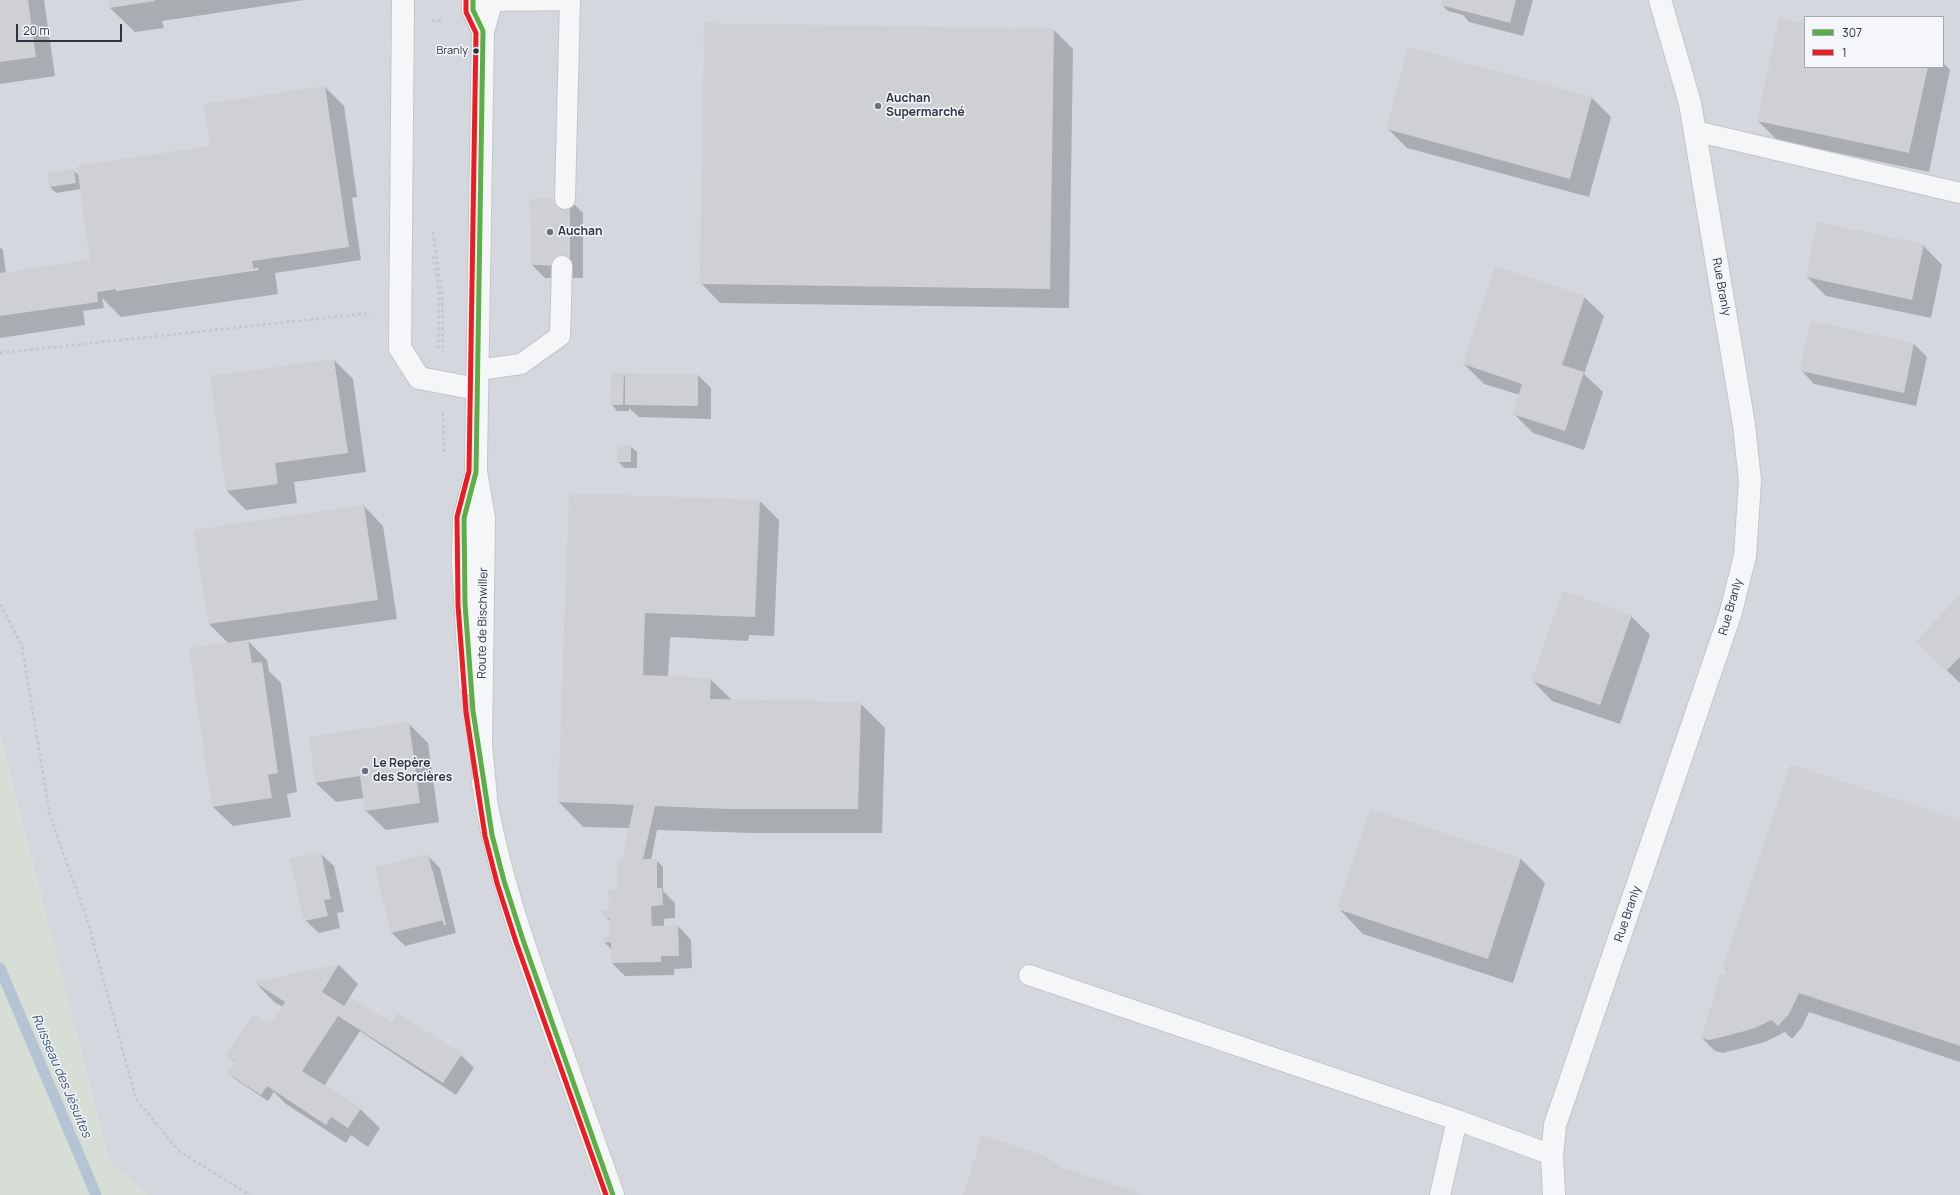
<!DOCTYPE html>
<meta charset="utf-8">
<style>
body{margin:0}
#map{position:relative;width:1960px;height:1195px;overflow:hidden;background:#e6e8ea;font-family:Manrope,sans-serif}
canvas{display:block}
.legend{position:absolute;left:1804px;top:16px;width:140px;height:52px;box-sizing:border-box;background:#f4f6f9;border:1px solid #a4a8b1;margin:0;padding:5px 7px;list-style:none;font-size:12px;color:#2b3445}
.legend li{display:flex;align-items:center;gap:8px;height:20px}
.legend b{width:20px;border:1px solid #a4a8b1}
.scale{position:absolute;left:16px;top:24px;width:106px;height:18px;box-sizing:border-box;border:2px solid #2b3445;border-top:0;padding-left:5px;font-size:12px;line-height:14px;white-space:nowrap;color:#2b3445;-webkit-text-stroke:3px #f4f6f9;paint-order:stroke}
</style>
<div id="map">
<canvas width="1960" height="1195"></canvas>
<ul class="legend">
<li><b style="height:5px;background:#5aaf46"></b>307</li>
<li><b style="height:5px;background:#ed1c24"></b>1</li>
</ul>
<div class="scale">20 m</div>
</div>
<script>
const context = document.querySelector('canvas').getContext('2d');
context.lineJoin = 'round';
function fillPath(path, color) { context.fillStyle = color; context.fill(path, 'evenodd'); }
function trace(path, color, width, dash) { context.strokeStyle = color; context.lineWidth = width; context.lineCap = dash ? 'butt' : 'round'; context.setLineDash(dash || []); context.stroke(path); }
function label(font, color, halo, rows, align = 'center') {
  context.font = font + ' Manrope,sans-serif'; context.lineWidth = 3; context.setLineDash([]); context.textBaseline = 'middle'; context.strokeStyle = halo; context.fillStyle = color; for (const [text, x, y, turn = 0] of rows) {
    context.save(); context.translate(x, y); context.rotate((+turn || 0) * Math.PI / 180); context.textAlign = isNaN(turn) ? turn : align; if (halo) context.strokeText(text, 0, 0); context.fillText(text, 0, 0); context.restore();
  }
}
fillPath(new Path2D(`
 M 0,0 L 1960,0 L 1960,1195 L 147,1195 L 109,1162 L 0,735 ZM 1805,17 L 1943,17 L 1943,67 L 1805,67 Z`), '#d4d7dd');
fillPath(new Path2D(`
 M 0,735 L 109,1162 L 147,1195 L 0,1195 Z`), '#d6ded6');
fillPath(new Path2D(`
 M 0,0 L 44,0 L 55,76 L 0,84 Z
 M 109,0 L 304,0 L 162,21 L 164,28 L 135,32 L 110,8 Z
 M 1443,0 L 1533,0 L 1523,36 L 1469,22 L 1463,15 L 1448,11 L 1442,5 Z
 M 1805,24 L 1805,67 L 1943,67 L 1943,63 L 1950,70 L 1929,172 L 1777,140 L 1758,121 Z
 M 1054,30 L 1073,49 L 1069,308 L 720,303 L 701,283 Z
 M 325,87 L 344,106 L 357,197 L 352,198 L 361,260 L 275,273 L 278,294 L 121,317 L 102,298 L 104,308 L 83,311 L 85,325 L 0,338 L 0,247 L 3,250 L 6,273 L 92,263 L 81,189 L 56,193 L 50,187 L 73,170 L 79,175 L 211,147 ZM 258,268 L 259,270 L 116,291 L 116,289 Z
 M 1592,98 L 1611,117 L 1589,197 L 1407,148 L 1387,128 Z
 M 570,200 L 583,213 L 583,278 L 545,278 L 532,265 Z
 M 1923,245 L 1942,265 L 1931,318 L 1826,296 L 1807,277 Z
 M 1584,297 L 1604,316 L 1584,374 L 1603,392 L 1584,450 L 1533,433 L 1514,414 L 1520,395 L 1484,384 L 1464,364 Z
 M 1811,322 L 1914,344 L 1927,357 L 1916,406 L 1814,384 L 1801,370 Z
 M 334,360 L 353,379 L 366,472 L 294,482 L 297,503 L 246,510 L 227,491 L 211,377 Z
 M 623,374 L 626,377 L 698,375 L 711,388 L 711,419 L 639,417 L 629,408 L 629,411 L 617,411 L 611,404 Z
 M 630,446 L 637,452 L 637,468 L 624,468 L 618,461 Z
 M 570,494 L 760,501 L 779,520 L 774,636 L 749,635 L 748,641 L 670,637 L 668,677 L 710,679 L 732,700 L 860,703 L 885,728 L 882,833 L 752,833 L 657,830 L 651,860 L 656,860 L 663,867 L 663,891 L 675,903 L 675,918 L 664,919 L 664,927 L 678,926 L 691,940 L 692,968 L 674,969 L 674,975 L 625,976 L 612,963 L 612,950 L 604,942 L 611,934 L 611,922 L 603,914 L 610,911 L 620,890 L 623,860 L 630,828 L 583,827 L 559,802 Z
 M 364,506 L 383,526 L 397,619 L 247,640 L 267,660 L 269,671 L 281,683 L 297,792 L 287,794 L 291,817 L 233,826 L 213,807 L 229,644 L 209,624 Z
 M 1960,597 L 1960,683 L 1917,641 Z
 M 1631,616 L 1650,635 L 1620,724 L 1552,701 L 1533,681 Z
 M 408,723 L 428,743 L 439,822 L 386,830 L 366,811 L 364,798 L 336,802 L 316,783 L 310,737 Z
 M 1960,821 L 1960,1062 L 1809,1012 L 1802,1027 L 1792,1039 L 1785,1032 L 1765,1042 L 1723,1053 L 1715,1051 L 1702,1038 L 1726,976 L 1727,971 L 1725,968 Z
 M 320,853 L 334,866 L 344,912 L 337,913 L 340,928 L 319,933 L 305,920 Z
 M 427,855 L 440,868 L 456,933 L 405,946 L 392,933 ZM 430,869 L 432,869 L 446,925 L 444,925 Z
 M 1520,858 L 1545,883 L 1513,983 L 1363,934 L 1339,909 Z
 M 339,965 L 358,984 L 349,998 L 391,1024 L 461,1055 L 474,1068 L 456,1095 L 360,1031 L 324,1086 L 360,1109 L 380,1128 L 368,1147 L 351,1135 L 346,1143 L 286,1104 L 274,1092 L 268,1101 L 235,1079 L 228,1073 L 235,1062 L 228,1055 L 270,1026 L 283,1007 L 274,1002 L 256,983 Z`), '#0003');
trace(new Path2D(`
 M 0,968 L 96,1195`), '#b4c4d5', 11);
fillPath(new Path2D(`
 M 0,0 L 28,0 L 36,57 L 0,62 Z
 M 108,0 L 155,0 L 155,1 L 109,8 Z
 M 1442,0 L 1516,0 L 1510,23 L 1440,5 Z
 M 1779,18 L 1805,23 L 1805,67 L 1928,67 L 1909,153 L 1757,121 Z
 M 704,23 L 1054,29 L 1050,289 L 700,284 Z
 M 1408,47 L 1592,97 L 1570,179 L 1386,129 Z
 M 325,86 L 349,247 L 252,261 L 254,270 L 97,292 L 98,302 L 0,316 L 0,273 L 90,260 L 77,166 L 210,146 L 204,104 Z
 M 74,169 L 76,183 L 49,187 L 47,173 Z
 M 530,199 L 570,199 L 570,266 L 531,265 Z
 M 1817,222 L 1924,244 L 1912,300 L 1806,277 Z
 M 1495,266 L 1585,296 L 1562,365 L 1584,372 L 1565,431 L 1512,414 L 1522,384 L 1463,364 Z
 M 1810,321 L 1914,343 L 1904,393 L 1800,371 Z
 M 334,359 L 348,453 L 275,463 L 278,484 L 226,491 L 210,376 Z
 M 611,373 L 624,373 L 623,405 L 610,405 Z
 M 625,373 L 698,374 L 698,406 L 625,405 Z
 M 617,445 L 631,445 L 631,462 L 617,462 Z
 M 569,493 L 760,500 L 755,617 L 645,613 L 643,675 L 711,678 L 710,699 L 861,702 L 858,809 L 727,809 L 655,806 L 643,859 L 657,859 L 657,888 L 662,888 L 663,905 L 651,906 L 652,926 L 678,925 L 679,956 L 661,956 L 661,962 L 611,963 L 611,942 L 603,943 L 603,939 L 610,934 L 610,919 L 602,915 L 602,910 L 609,910 L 608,890 L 617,889 L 617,858 L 622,858 L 634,805 L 558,802 Z
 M 364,505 L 378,600 L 208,624 L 194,530 Z
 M 1563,591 L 1632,615 L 1600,705 L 1531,681 Z
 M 1960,595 L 1960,657 L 1946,671 L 1916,641 Z
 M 248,640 L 252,663 L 262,662 L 278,773 L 268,775 L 272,798 L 212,807 L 189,648 Z
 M 409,722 L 420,803 L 365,811 L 360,776 L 315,783 L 309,737 Z
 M 1791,764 L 1960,820 L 1960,1046 L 1799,993 L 1789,1014 L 1778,1026 L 1772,1020 L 1752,1029 L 1730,1035 L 1709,1040 L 1701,1038 L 1721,974 L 1725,975 L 1727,969 L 1723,968 Z
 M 1370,809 L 1521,858 L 1488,959 L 1337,909 Z
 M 321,852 L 331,899 L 324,900 L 328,916 L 304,921 L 290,859 Z
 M 428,854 L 444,920 L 391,933 L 375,867 Z
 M 339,964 L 322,992 L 344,1006 L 350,997 L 392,1023 L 398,1013 L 462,1054 L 443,1083 L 338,1016 L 302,1071 L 361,1108 L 348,1128 L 331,1117 L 326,1125 L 267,1086 L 261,1095 L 227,1073 L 235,1061 L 227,1055 L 253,1014 L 270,1025 L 285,1002 L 254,982 Z
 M 982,1135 L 1045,1156 L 1065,1169 L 1144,1195 L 963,1195 Z`), '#ced0d3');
const service = new Path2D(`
 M 478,7 L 492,1 L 570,0 L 565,199
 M 1695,131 L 1960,193
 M 478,370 L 521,364 L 560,336 L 562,266
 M 1029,975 L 1457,1120 L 1552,1155
 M 1440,1195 L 1457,1120`);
const minor = new Path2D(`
 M 403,0 L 400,348 L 419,378 L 477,389
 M 1554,1195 L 1552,1155 L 1555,1125 L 1730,615 L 1745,556 L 1750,481 L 1744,425 L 1690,103 L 1660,0`);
const tertiary = new Path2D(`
 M 473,0 L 473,10 L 483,31
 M 470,684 L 463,562 L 464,518 L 474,481
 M 483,783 C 496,867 524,947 553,1027 C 573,1083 593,1139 613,1195
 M 486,798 L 481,745 L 484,518 L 476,472 L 476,461 L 483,31 L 492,0`);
trace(service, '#c4c6c8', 22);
trace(minor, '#c4c6c8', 24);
trace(tertiary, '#c4c6c8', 24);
trace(new Path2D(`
 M 432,21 L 442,20 L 442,17
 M 433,232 L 442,294 L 443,352
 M 433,256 L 439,294 L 438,350
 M 0,353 L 371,313
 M 443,413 L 444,452
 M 0,604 L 22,646 L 50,816 L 87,919 L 136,1099 L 179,1151 L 250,1195`), '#c5c6ca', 2.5, [3, 3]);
trace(service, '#f5f6f7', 20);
trace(minor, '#f5f6f7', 22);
trace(tertiary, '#f5f6f7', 22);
trace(new Path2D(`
 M 473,0 L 473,10 L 483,31 L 476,472 L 464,518 L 465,604 L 473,711 L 492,835 L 504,881 L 523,940 L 613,1195`), '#5aaf46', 5);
trace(new Path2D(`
 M 466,0 L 466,12 L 476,33 L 469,471 L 457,517 L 458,605 L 466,712 L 485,836 L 497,883 L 516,942 L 606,1195`), '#ed1c24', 5);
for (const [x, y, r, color] of [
 [476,51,3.5,"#2b3445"],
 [878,106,4,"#6c737f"],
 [550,232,4,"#6c737f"],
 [365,771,4,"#6c737f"]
]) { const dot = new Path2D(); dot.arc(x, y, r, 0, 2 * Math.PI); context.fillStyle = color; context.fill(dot); trace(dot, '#f4f6f9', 1.5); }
label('11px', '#2b3445', '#f4f6f9', [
 ["Branly",468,51]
], 'right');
label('bold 12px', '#2b3445', '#f4f6f9', [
 ["Auchan",886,99],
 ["Supermarché",886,113],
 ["Auchan",558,232],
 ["Le Repère",373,764],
 ["des Sorcières",373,778]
], 'left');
label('12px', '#2b3445', '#f4f6f9', [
 ["Rue Branly",1721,287,80],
 ["Rue Branly",1731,607,-74],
 ["Route de Bischwiller",483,623,-89],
 ["Rue Branly",1628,914,-71]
]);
label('italic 13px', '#34527a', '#f4f6f9', [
 ["Ruisseau des Jésuites",61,1076,67]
]);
</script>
